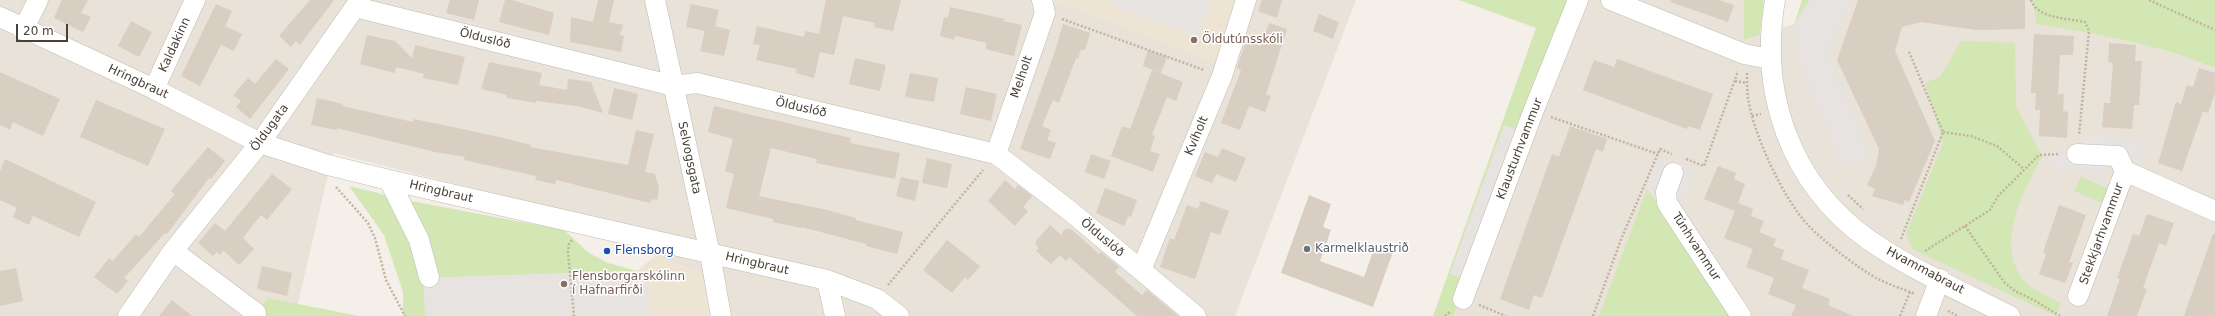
<!DOCTYPE html>
<meta charset="utf-8">
<style>
body{margin:0}
#map{position:relative;width:2215px;height:316px;overflow:hidden;background:#f4f0e9;font-family:"DejaVu Sans",sans-serif}
canvas{display:block}
.scale{position:absolute;left:16px;top:24px;width:52px;height:18px;box-sizing:border-box;border:2px solid #484138;border-top:0;padding-left:5px;font-size:12px;line-height:14px;white-space:nowrap;color:#484138;-webkit-text-stroke:3px #fff;paint-order:stroke}
</style>
<div id="map">
<canvas width="2215" height="316"></canvas>
<div class="scale">20 m</div>
</div>
<script>
const context = document.querySelector('canvas').getContext('2d');
context.lineJoin = 'round';
function fillPath(path, color) { context.fillStyle = color; context.fill(path, 'evenodd'); }
function trace(path, color, width, dash) { context.strokeStyle = color; context.lineWidth = width; context.lineCap = dash ? 'butt' : 'round'; context.setLineDash(dash || []); context.stroke(path); }
function label(font, color, halo, rows, align = 'center') {
  context.font = font + ' "DejaVu Sans",sans-serif'; context.lineWidth = 3; context.setLineDash([]); context.textBaseline = 'middle'; context.strokeStyle = halo; context.fillStyle = color; for (const [text, x, y, turn = 0] of rows) {
    context.save(); context.translate(x, y); context.rotate((+turn || 0) * Math.PI / 180); context.textAlign = isNaN(turn) ? turn : align; if (halo) context.strokeText(text, 0, 0); context.fillText(text, 0, 0); context.restore();
  }
}
fillPath(new Path2D(`
 M 0,0 L 1049,0 L 1082,11 L 1248,0 L 1356,0 L 1235,316 L 710,316 L 701,273 L 655,256 L 644,232 L 333,153 L 295,316 L 0,316 Z
 M 1574,0 L 1744,0 L 1744,40 L 1794,24 L 1810,0 L 2033,0 L 2036,24 L 2119,37 L 2196,60 L 2215,68 L 2215,316 L 1453,316 Z`), '#e8e2d8');
fillPath(new Path2D(`
 M 1049,0 L 1248,0 L 1225,68 L 1082,11 Z
 M 655,256 L 701,273 L 710,316 L 425,316 L 424,278 L 637,271 Z`), '#ede4d4');
fillPath(new Path2D(`
 M 1459,0 L 1574,0 L 1523,132 L 1504,126 L 1451,274 L 1467,280 L 1453,316 L 1433,316 L 1536,28 Z
 M 1744,0 L 1764,0 L 1760,35 L 1744,40 Z
 M 1802,0 L 1810,0 L 1794,24 Z
 M 2033,0 L 2215,0 L 2215,68 C 2158,44 2097,34 2036,24 Z
 M 1961,41 L 2015,43 L 2016,106 L 2042,157 C 2023,191 1993,247 2026,283 C 2034,291 2050,297 2060,303 L 2056,316 L 1912,249 L 1906,234 L 1943,143 L 1925,83 L 1940,77 Z
 M 2081,177 L 2109,189 L 2102,203 L 2074,191 Z
 M 349,186 L 411,201 L 564,230 L 589,253 L 608,263 L 637,271 L 424,278 L 425,316 L 403,316 L 403,292 L 384,235 Z
 M 1647,189 L 1733,316 L 1599,316 Z
 M 268,298 L 359,316 L 255,316 Z`), '#d2e7b4');
fillPath(new Path2D(`
 M 1112,0 L 1211,0 L 1198,36 L 1110,5 Z
 M 1810,0 L 1851,0 L 1828,55 L 1871,157 L 1842,167 L 1799,62 L 1794,24 Z
 M 1504,125 L 1523,132 L 1467,280 L 1450,273 Z
 M 2084,135 L 2143,139 L 2142,164 L 2105,167 L 2100,179 L 2081,171 L 2052,171 L 2052,151 L 2081,149 Z
 M 1658,155 L 1697,172 L 1685,201 L 1646,184 Z
 M 637,271 L 640,284 L 648,283 L 649,316 L 425,316 L 424,278 Z`), '#e6e3e1');
fillPath(new Path2D(`
 M 62,0 L 88,0 L 81,13 L 91,17 L 83,32 L 54,18 Z
 M 310,0 L 334,0 L 300,45 L 296,41 L 291,47 L 279,36 Z
 M 450,0 L 479,0 L 474,20 L 446,13 Z
 M 505,0 L 512,0 L 554,13 L 549,35 L 499,22 Z
 M 598,0 L 614,0 L 609,22 L 623,25 L 620,35 L 624,36 L 621,52 L 570,42 L 571,17 L 593,22 Z
 M 826,0 L 901,0 L 893,31 L 874,27 L 875,23 L 843,16 L 834,55 L 820,52 L 814,78 L 796,73 L 797,69 L 756,60 L 760,45 L 753,44 L 757,26 L 804,37 L 805,31 L 819,34 Z
 M 1262,0 L 1282,0 L 1277,18 L 1258,11 Z
 M 1671,0 L 1719,0 L 1734,5 L 1728,22 L 1670,2 Z
 M 1858,0 L 2025,0 L 2025,29 L 1976,30 L 1921,22 L 1902,27 L 1895,51 L 1935,141 L 1909,202 L 1905,200 L 1903,205 L 1872,196 L 1875,189 L 1867,185 L 1876,166 L 1879,149 L 1837,60 Z
 M 216,4 L 232,11 L 225,26 L 242,34 L 234,51 L 221,45 L 200,86 L 181,76 Z
 M 691,4 L 719,10 L 715,26 L 730,30 L 724,56 L 700,51 L 705,31 L 686,27 Z
 M 950,7 L 1005,19 L 1004,21 L 1022,25 L 1014,56 L 985,49 L 987,43 L 955,36 L 954,40 L 940,36 L 944,17 L 948,18 Z
 M 1319,14 L 1339,22 L 1333,39 L 1313,31 Z
 M 131,21 L 152,32 L 139,57 L 118,46 Z
 M 1269,23 L 1287,29 L 1266,94 L 1271,96 L 1265,112 L 1249,106 L 1240,130 L 1221,123 L 1241,70 L 1237,68 L 1246,40 L 1261,46 Z
 M 1063,24 L 1090,33 L 1085,50 L 1081,49 L 1078,59 L 1076,58 L 1059,103 L 1053,100 L 1042,126 L 1051,130 L 1047,140 L 1056,143 L 1050,159 L 1020,149 L 1055,51 Z
 M 2034,34 L 2074,36 L 2073,55 L 2060,55 L 2058,94 L 2064,94 L 2063,111 L 2068,112 L 2067,138 L 2039,136 L 2040,110 L 2035,110 L 2036,93 L 2031,93 Z
 M 367,35 L 395,41 L 412,58 L 415,45 L 465,57 L 458,85 L 423,78 L 424,74 L 396,67 L 395,73 L 360,64 Z
 M 2109,43 L 2136,45 L 2135,61 L 2142,61 L 2139,105 L 2134,105 L 2132,129 L 2102,127 L 2104,103 L 2110,103 L 2113,63 L 2108,62 Z
 M 1148,50 L 1167,57 L 1161,73 L 1143,66 Z
 M 855,58 L 886,65 L 880,91 L 849,84 Z
 M 276,59 L 289,69 L 250,119 L 236,107 L 241,101 L 233,95 L 248,78 L 255,84 Z
 M 1617,59 L 1713,94 L 1700,130 L 1688,126 L 1687,129 L 1583,90 L 1594,60 L 1614,67 Z
 M 489,62 L 542,73 L 539,85 L 567,90 L 568,79 L 591,82 L 603,113 L 577,106 L 536,101 L 536,103 L 507,98 L 507,95 L 481,89 Z
 M 2199,68 L 2215,73 L 2215,93 L 2208,113 L 2203,111 L 2182,171 L 2158,163 L 2176,102 L 2181,104 L 2187,85 L 2193,87 Z
 M 1152,70 L 1183,82 L 1176,101 L 1167,97 L 1152,135 L 1155,136 L 1150,151 L 1160,154 L 1153,172 L 1111,156 L 1122,126 L 1130,129 Z
 M 0,72 L 60,99 L 43,136 L 13,122 L 10,130 L 0,125 Z
 M 910,73 L 938,78 L 934,102 L 905,97 Z
 M 966,87 L 997,94 L 991,121 L 960,114 Z
 M 614,88 L 638,94 L 632,120 L 608,114 Z
 M 317,98 L 343,104 L 342,106 L 413,122 L 414,119 L 495,136 L 531,145 L 530,147 L 628,165 L 636,130 L 654,134 L 645,172 L 655,174 L 659,188 L 657,200 L 652,199 L 650,203 L 556,180 L 555,184 L 535,180 L 536,176 L 464,160 L 465,157 L 435,152 L 337,128 L 337,130 L 311,125 Z
 M 96,100 L 165,129 L 148,166 L 80,137 Z
 M 714,106 L 851,138 L 850,143 L 900,153 L 895,179 L 816,163 L 817,159 L 771,148 L 759,196 L 827,210 L 856,218 L 856,220 L 903,232 L 897,254 L 866,246 L 866,244 L 802,227 L 801,228 L 773,222 L 773,219 L 726,208 L 734,174 L 725,171 L 733,139 L 708,132 Z
 M 1570,126 L 1607,139 L 1603,152 L 1596,149 L 1542,298 L 1534,295 L 1529,310 L 1500,299 L 1552,154 L 1559,157 Z
 M 208,147 L 225,161 L 211,179 L 209,178 L 167,234 L 165,233 L 124,278 L 128,281 L 117,294 L 94,277 L 109,258 L 113,261 L 136,234 L 139,237 L 175,194 L 171,191 Z
 M 1222,148 L 1246,158 L 1236,182 L 1216,174 L 1212,183 L 1195,176 L 1205,152 L 1218,157 Z
 M 1091,154 L 1111,161 L 1104,179 L 1085,172 Z
 M 927,158 L 952,164 L 947,188 L 922,183 Z
 M 5,159 L 96,202 L 79,237 L 33,216 L 29,225 L 13,217 L 17,208 L 0,200 L 0,171 Z
 M 1718,166 L 1736,173 L 1734,179 L 1745,184 L 1738,203 L 1753,209 L 1751,216 L 1764,221 L 1759,232 L 1776,239 L 1773,246 L 1784,250 L 1781,259 L 1809,270 L 1802,288 L 1830,299 L 1828,305 L 1853,316 L 1791,316 L 1796,305 L 1768,294 L 1774,278 L 1746,267 L 1753,249 L 1724,238 L 1735,211 L 1704,199 Z
 M 272,174 L 292,189 L 267,220 L 261,215 L 243,238 L 254,249 L 239,265 L 223,250 L 220,255 L 217,252 L 213,256 L 198,243 L 215,223 L 225,231 Z
 M 901,177 L 919,181 L 915,201 L 896,196 Z
 M 1005,180 L 1015,189 L 1018,185 L 1032,196 L 1023,207 L 1028,211 L 1015,226 L 988,201 Z
 M 1105,188 L 1137,200 L 1131,217 L 1128,216 L 1124,226 L 1096,213 Z
 M 1309,195 L 1331,204 L 1323,227 L 1331,230 L 1320,261 L 1364,277 L 1375,246 L 1393,252 L 1373,307 L 1281,273 Z
 M 1201,201 L 1229,211 L 1220,235 L 1211,232 L 1195,279 L 1160,267 L 1170,238 L 1174,240 L 1187,205 L 1198,209 Z
 M 2059,205 L 2086,215 L 2069,262 L 2073,263 L 2065,283 L 2039,274 L 2046,254 L 2043,252 Z
 M 2147,214 L 2174,223 L 2166,246 L 2159,243 L 2143,288 L 2147,289 L 2137,316 L 2107,316 L 2120,279 L 2117,278 L 2133,234 L 2139,236 Z
 M 1050,225 L 1061,235 L 1065,229 L 1071,229 L 1099,254 L 1101,252 L 1119,267 L 1115,272 L 1142,295 L 1147,290 L 1178,316 L 1137,316 L 1069,257 L 1066,261 L 1060,255 L 1051,264 L 1036,251 L 1039,248 L 1036,246 L 1036,241 Z
 M 2213,234 L 2215,234 L 2215,316 L 2184,316 Z
 M 947,240 L 980,266 L 968,280 L 965,277 L 952,293 L 923,270 Z
 M 262,266 L 292,273 L 287,296 L 257,289 Z
 M 16,268 L 23,301 L 0,306 L 0,271 Z
 M 172,300 L 192,316 L 159,316 Z`), '#d8cec2');
const minor = new Path2D(`
 M 655,0 L 710,254 L 721,316
 M 1611,0 L 1744,54 L 1770,59
 M 1775,0 C 1759,93 1790,184 1869,240 C 1912,270 1963,292 2010,316
 M 355,7 L 674,86 L 697,83 L 996,154 L 1070,211 L 1196,316
 M 0,17 L 154,89 L 260,143 L 328,165 L 389,180 L 827,280 L 877,299 L 899,316
 M 23,30 L 38,0
 M 154,89 L 195,0
 M 996,154 L 1045,13 L 1042,0
 M 2077,154 L 2118,156 L 2125,171 L 2215,211
 M 1673,173 L 1666,192 L 1667,203 L 1741,316
 M 389,180 L 419,240 L 429,277
 M 173,251 L 256,313
 M 1141,270 L 1222,76 L 1246,0
 M 827,280 L 835,316
 M 2078,296 L 2125,171
 M 1463,299 L 1533,112 L 1578,0
 M 128,316 L 173,251 L 260,143 L 360,0
 M 1926,316 L 1940,279`);
trace(minor, '#c2bbaf', 21);
trace(new Path2D(`
 M 2031,0 C 2038,19 2067,18 2085,22 L 2089,31 L 2079,135
 M 2149,0 L 2215,30
 M 1062,19 L 1204,70
 M 1747,73 C 1747,81 1747,89 1748,97 C 1752,132 1784,200 1808,225 C 1824,242 1858,268 1878,279 C 1890,285 1903,289 1915,294
 M 1735,81 L 1747,83
 M 1752,116 L 1761,114
 M 1551,117 L 1658,154
 M 1943,132 L 1971,136 L 1997,146 L 2024,169
 M 1686,159 L 1704,166 L 1738,71
 M 336,187 L 368,223 L 375,238 L 386,280 L 405,316
 M 1848,195 L 1863,209
 M 1965,226 L 2004,282 L 2015,291 L 2034,300 L 2060,316
 M 1901,239 L 1943,132 L 1909,52
 M 572,240 L 569,244 L 568,252 L 574,316
 M 1925,251 L 1990,210 L 1998,196 L 2039,155 L 2060,154
 M 888,285 L 983,170
 M 1479,305 L 1506,316
 M 1948,311 L 1958,316
 M 1445,316 L 1450,312
 M 1593,316 L 1622,237 L 1660,149 L 1672,154
 M 1900,316 L 1910,292`), '#c1b39e', 2.5, [2, 2]);
trace(minor, '#fff', 20);
for (const [x, y, r, color] of [
 [1194,40,4,"#8d6e63"],
 [1307,249,4,"#6b7280"],
 [607,251,4,"#1a4fb4"],
 [564,284,4,"#8d6e63"]
]) { const dot = new Path2D(); dot.arc(x, y, r, 0, 2 * Math.PI); context.fillStyle = color; context.fill(dot); trace(dot, '#fff', 1.5); }
label('12px', '#484138', '#fff', [
 ["Ölduslóð",485,39,14],
 ["Kaldakinn",175,45,-65],
 ["Melholt",1022,77,-71],
 ["Hringbraut",138,82,25],
 ["Ölduslóð",801,108,13],
 ["Öldugata",270,128,-54],
 ["Kvíholt",1197,136,-67],
 ["Klausturhvammur",1520,149,-69],
 ["Selvogsgata",689,158,78],
 ["Hringbraut",441,192,13],
 ["Stekkjarhvammur",2102,234,-70],
 ["Ölduslóð",1102,238,40],
 ["Túnhvammur",1696,247,57],
 ["Hringbraut",757,264,13],
 ["Hvammabraut",1925,271,28]
]);
label('12px', '#785e54', '#fff', [
 ["Öldutúnsskóli",1202,40],
 ["Flensborgarskólinn",572,277],
 ["í Hafnarfirði",572,291]
], 'left');
label('12px', '#5b616d', '#fff', [
 ["Karmelklaustrið",1315,249]
], 'left');
label('12px', '#164399', '#fff', [
 ["Flensborg",615,251]
], 'left');
</script>
